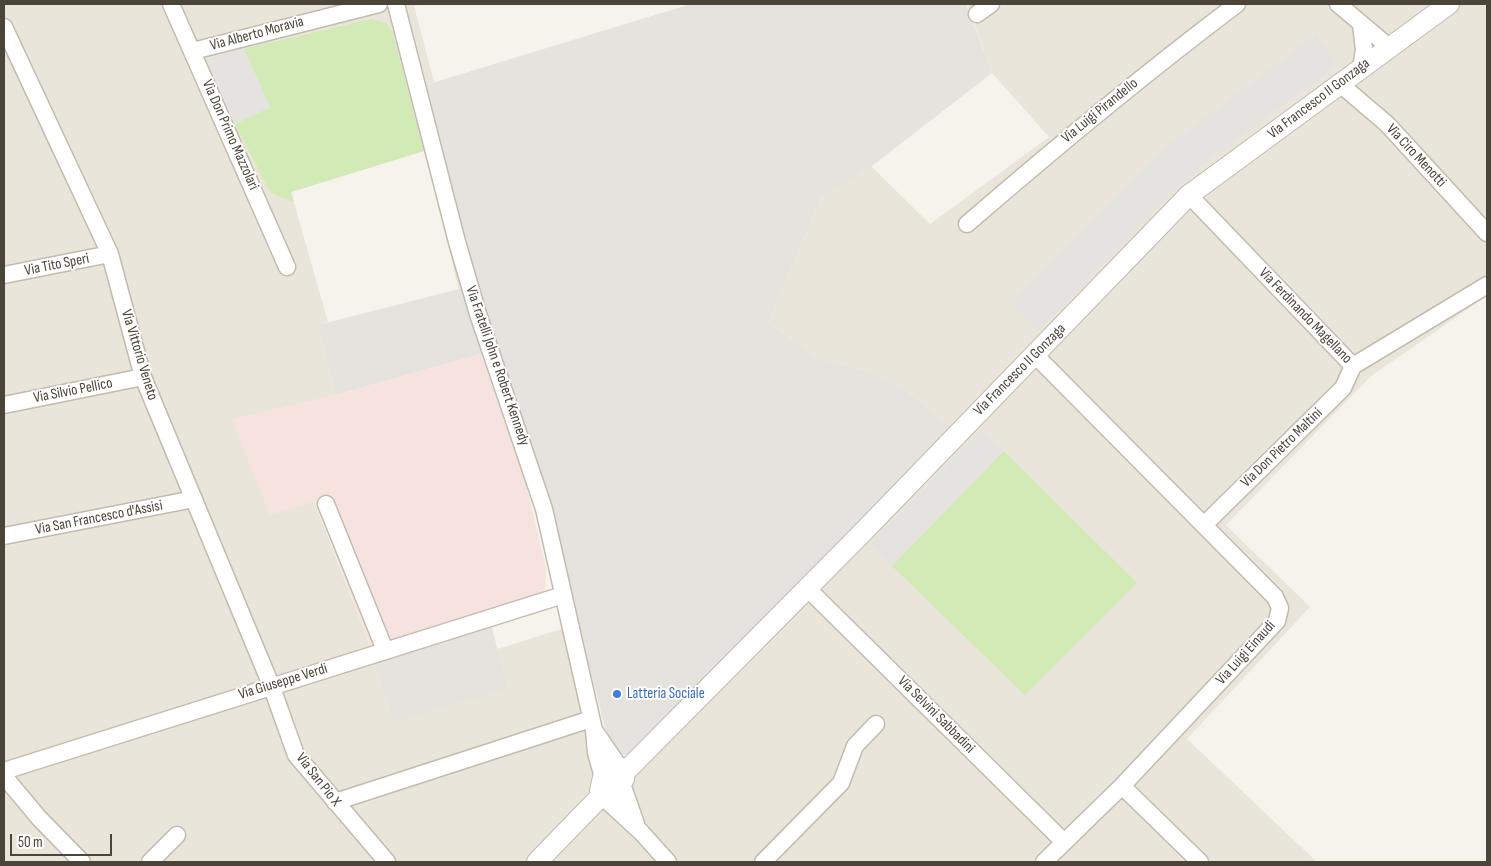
<!DOCTYPE html>
<style>
body{margin:0}
#map{position:relative;width:1491px;height:866px;overflow:hidden;background:#f6f3ec;font-family:"Sofia Sans Condensed",sans-serif}
canvas{display:block}
.frame{position:absolute;inset:0;border:5px solid #4b4439;pointer-events:none}
.scale{position:absolute;left:10px;top:834px;width:102px;height:22px;box-sizing:border-box;border:2px solid #4b4439;border-top:0;padding-left:6px;font-size:15px;line-height:18px;white-space:nowrap;color:#4b4439;-webkit-text-stroke:4px #fff;paint-order:stroke}
</style>
<div id="map">
<canvas width="1491" height="866"></canvas>
<div class="frame"></div>
<div class="scale">50 m</div>
</div>
<script>
const context = document.querySelector('canvas').getContext('2d');
context.lineJoin = 'round';
function fillPath(path, color) { context.fillStyle = color; context.fill(path, 'evenodd'); }
function trace(path, color, width, dash) { context.strokeStyle = color; context.lineWidth = width; context.lineCap = dash ? 'butt' : 'round'; context.setLineDash(dash || []); context.stroke(path); }
function label(font, color, halo, rows, align = 'center') {
  context.font = font + ' "Sofia Sans Condensed",sans-serif'; context.lineWidth = 4; context.setLineDash([]); context.textBaseline = 'middle'; context.strokeStyle = halo; context.fillStyle = color; for (const [text, x, y, turn = 0] of rows) {
    context.save(); context.translate(x, y); context.rotate((+turn || 0) * Math.PI / 180); context.textAlign = isNaN(turn) ? turn : align; if (halo) context.strokeText(text, 0, 0); context.fillText(text, 0, 0); context.restore();
  }
}
fillPath(new Path2D(`
 M 4,4 L 421,4 L 414,6 L 434,82 L 409,90 L 424,151 L 291,192 L 328,322 L 318,325 L 336,395 L 232,420 L 314,501 L 371,648 L 506,688 L 497,649 L 565,628 L 598,774 L 592,797 L 528,862 L 4,862 Z
 M 967,4 L 1443,4 L 1206,171 L 953,429 L 901,386 L 863,370 L 818,358 L 768,323 L 821,198 L 871,166 L 930,224 L 1049,137 L 992,73 Z
 M 1455,4 L 1487,4 L 1487,296 L 1371,376 L 1226,525 L 1310,607 L 1187,739 L 1317,862 L 544,862 L 1215,181 Z`), '#eae5da');
fillPath(new Path2D(`
 M 691,4 L 966,4 L 992,73 L 872,166 L 821,198 L 768,323 L 818,358 L 863,370 L 901,386 L 953,429 L 632,753 L 624,755 L 615,751 L 608,739 L 548,509 L 493,348 L 481,354 L 336,395 L 318,325 L 459,289 L 409,90 Z
 M 488,611 L 507,688 L 394,722 L 371,648 Z`), '#e6e2dd');
fillPath(new Path2D(`
 M 481,354 L 525,481 L 546,568 L 545,589 L 539,594 L 488,611 L 371,648 L 315,501 L 270,515 L 232,420 L 336,395 Z`), '#f6e3e0');
fillPath(new Path2D(`
 M 371,19 L 386,23 L 392,31 L 424,151 L 291,192 L 294,202 L 275,195 L 269,190 L 235,124 L 270,107 L 244,49 Z
 M 1004,451 L 1137,583 L 1025,695 L 892,566 Z`), '#d2eab5');
fillPath(new Path2D(`
 M 1316,35 L 1338,65 L 1210,159 L 1165,199 L 1039,330 L 1012,304 L 1159,153 Z
 M 244,49 L 270,107 L 235,124 L 210,65 L 214,57 Z
 M 982,430 L 1004,451 L 892,566 L 870,545 Z`), '#e5e3e0');
const minor = new Path2D(`
 M 171,4 L 287,267
 M 396,4 L 457,242 L 478,314 L 544,509 L 594,730 L 596,753 L 603,777
 M 1338,4 L 1389,47
 M 977,14 L 991,4
 M 4,27 L 110,254 L 143,377 L 271,685 L 296,755 L 387,862
 M 193,51 L 379,4
 M 1361,68 L 1364,50 L 1361,24
 M 1340,84 L 1387,124 L 1487,233
 M 1189,195 L 1353,366
 M 967,224 C 1055,148 1144,74 1237,4
 M 4,275 L 110,254
 M 1035,355 L 1275,597 L 1280,608 L 1277,621 L 1122,786 L 1044,862
 M 1353,366 L 1487,285
 M 4,405 L 143,377
 M 326,504 L 385,650
 M 1204,525 L 1343,388 L 1353,366
 M 4,536 L 194,499
 M 807,588 L 1064,842
 M 594,730 L 618,765
 M 4,771 L 563,595
 M 4,776 L 39,818 L 82,862
 M 622,784 L 636,824
 M 1122,786 L 1200,862
 M 604,798 L 641,832 L 668,862
 M 335,802 L 591,719
 M 150,862 L 177,835
 M 763,862 L 841,783 L 855,746 L 876,724`);
const tertiary = new Path2D(`
 M 614,765 L 623,769 L 624,779 L 611,797 L 604,798 L 600,791 L 603,777 Z
 M 624,773 L 864,531 L 1189,195 L 1449,4
 M 537,862 L 601,796`);
trace(minor, '#c2bbae', 19);
trace(tertiary, '#c2bbae', 22);
trace(minor, '#fff', 16);
trace(tertiary, '#fff', 20);
for (const [x, y, r, color] of [
 [617,694,5,"#3f7fe0"]
]) { const dot = new Path2D(); dot.arc(x, y, r, 0, 2 * Math.PI); context.fillStyle = color; context.fill(dot); trace(dot, '#fff', 2); }
label('15px', '#4b4439', '#fff', [
 ["Via Alberto Moravia",257,34,-15],
 ["Via Francesco II Gonzaga",1319,99,-37],
 ["Via Luigi Pirandello",1100,111,-39],
 ["Via Don Primo Mazzolari",230,135,66],
 ["Via Ciro Menotti",1416,156,47],
 ["Via Tito Speri",57,265,-11],
 ["Via Ferdinando Magellano",1305,316,46],
 ["Via Vittorio Veneto",139,355,73],
 ["Via Fratelli John e Robert Kennedy",497,366,71],
 ["Via Francesco II Gonzaga",1020,370,-45],
 ["Via Silvio Pellico",73,391,-11],
 ["Via Don Pietro Maltini",1282,448,-44],
 ["Via San Francesco d'Assisi",99,518,-11],
 ["Via Luigi Einaudi",1246,653,-48],
 ["Via Giuseppe Verdi",283,682,-17],
 ["Via Selvini Sabbadini",936,715,45],
 ["Via San Pio X",318,780,52]
]);
label('15px', '#366cbe', '#fff', [
 ["Latteria Sociale",627,694]
], 'left');
</script>
